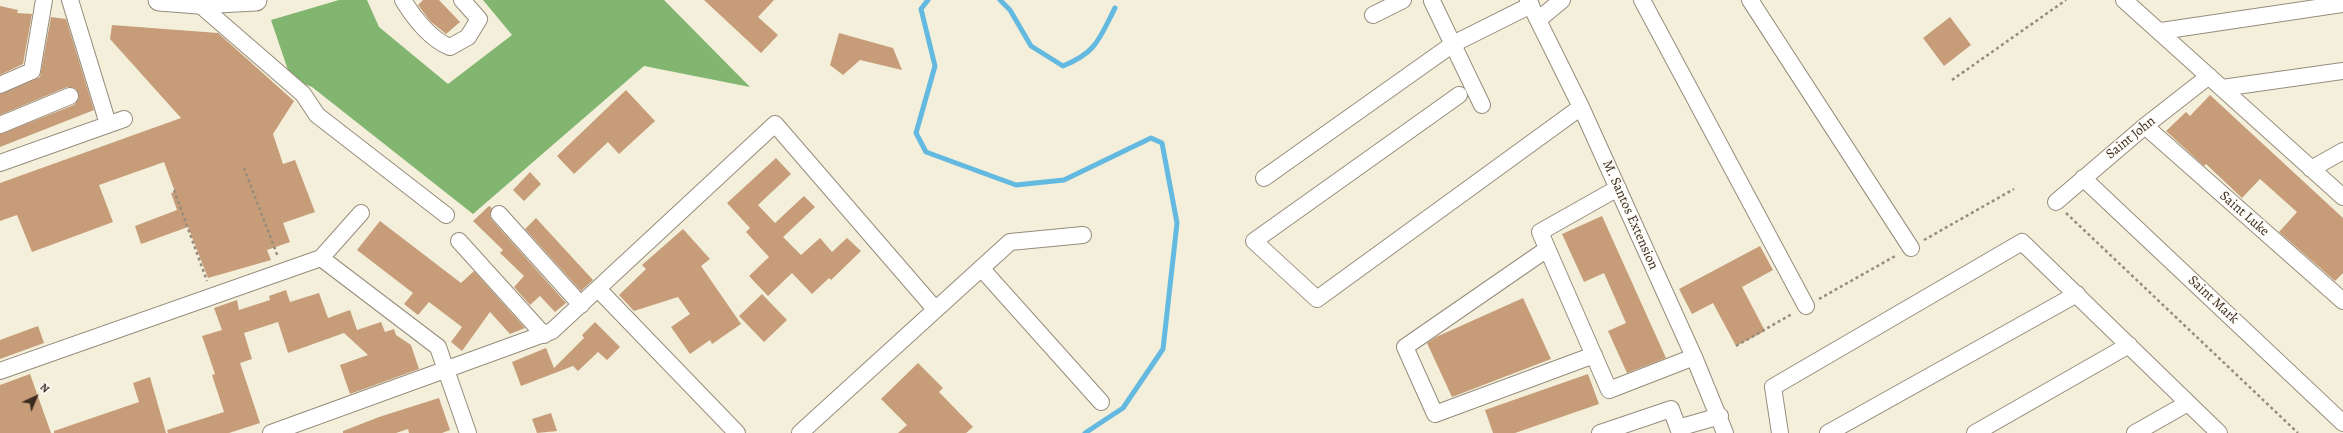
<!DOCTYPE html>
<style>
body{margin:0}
#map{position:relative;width:2343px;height:433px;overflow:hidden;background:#f3efdb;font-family:Alegreya,serif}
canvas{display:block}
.north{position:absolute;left:16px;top:377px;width:40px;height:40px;-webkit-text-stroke:3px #fdfcf7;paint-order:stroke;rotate:44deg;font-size:11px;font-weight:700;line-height:16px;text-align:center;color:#3b2a1e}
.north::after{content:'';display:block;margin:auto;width:14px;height:18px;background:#3b2a1e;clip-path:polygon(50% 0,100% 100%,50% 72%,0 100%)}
</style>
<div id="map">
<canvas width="2343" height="433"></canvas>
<div class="north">N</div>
</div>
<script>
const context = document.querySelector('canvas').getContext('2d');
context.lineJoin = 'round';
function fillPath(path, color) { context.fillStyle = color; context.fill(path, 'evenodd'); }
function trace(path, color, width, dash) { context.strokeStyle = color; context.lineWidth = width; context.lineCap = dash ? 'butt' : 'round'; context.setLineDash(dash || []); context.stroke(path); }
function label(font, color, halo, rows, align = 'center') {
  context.font = font + ' Alegreya,serif'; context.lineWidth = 3.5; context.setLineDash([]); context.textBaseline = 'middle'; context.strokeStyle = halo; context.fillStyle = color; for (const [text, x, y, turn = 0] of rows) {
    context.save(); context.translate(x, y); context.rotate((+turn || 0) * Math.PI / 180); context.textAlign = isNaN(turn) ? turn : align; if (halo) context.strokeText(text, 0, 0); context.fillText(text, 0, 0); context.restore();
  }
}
fillPath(new Path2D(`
 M 339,0 L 367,0 L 379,27 L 448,84 L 512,35 L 483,0 L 664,0 L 750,87 L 644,66 L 473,214 L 312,87 L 291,79 L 271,20 Z`), '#82b570');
trace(new Path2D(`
 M 928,0 L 921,9 L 935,66 L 916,133 L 926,152 L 1016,185 L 1064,180 L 1151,138 L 1162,143 L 1177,223 L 1163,349 L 1123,408 L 1085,433
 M 1000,0 L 1010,10 L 1031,46 L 1063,66 C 1097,52 1099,39 1115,8`), '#63b9e0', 5);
fillPath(new Path2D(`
 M 423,0 L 439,0 L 460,22 L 446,34 L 430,21 L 418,5 Z
 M 704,0 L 774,0 L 758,17 L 778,35 L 761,53 Z
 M 0,6 L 18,10 L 17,13 L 32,14 L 23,64 L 0,75 Z
 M 51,17 L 66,19 L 94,110 L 0,147 L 0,134 L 74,105 L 79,98 L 76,89 L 67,87 L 0,115 L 0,94 L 40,77 Z
 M 1950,17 L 1971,45 L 1944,66 L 1923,38 Z
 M 112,25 L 218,33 L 294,101 L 273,134 L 283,164 L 295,160 L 315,212 L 283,223 L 290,242 L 267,250 L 271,260 L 208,278 L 188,227 L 141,244 L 135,226 L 177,210 L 171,193 L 175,192 L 164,162 L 99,185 L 113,222 L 32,252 L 17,215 L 0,221 L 0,183 L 181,118 L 110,39 Z
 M 839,33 L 893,48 L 902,70 L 860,60 L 843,75 L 830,65 Z
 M 626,90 L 655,121 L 619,154 L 608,142 L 574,174 L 557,156 Z
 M 2210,95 L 2343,218 L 2343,273 L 2335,281 L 2279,232 L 2297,212 L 2260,179 L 2242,198 L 2206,164 L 2204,166 L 2166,131 L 2186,112 L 2190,116 Z
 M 776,158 L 791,174 L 758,205 L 775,223 L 804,196 L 815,207 L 783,237 L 801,255 L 820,238 L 832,252 L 847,238 L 861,251 L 831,280 L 829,278 L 812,294 L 792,273 L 768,296 L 749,276 L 769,257 L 746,232 L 750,228 L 727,203 Z
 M 530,172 L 541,184 L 524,201 L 513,190 Z
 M 489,206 L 492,208 L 490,216 L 492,220 L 566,303 L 555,312 L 540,296 L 530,305 L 514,287 L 524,276 L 500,253 L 503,250 L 473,221 Z
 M 1602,216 L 1666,358 L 1627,373 L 1608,331 L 1626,323 L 1604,273 L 1584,282 L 1562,234 Z
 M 536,218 L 593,280 L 581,291 L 525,229 Z
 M 380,221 L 461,283 L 474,271 L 525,328 L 510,334 L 490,312 L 462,351 L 451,342 L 462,327 L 429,302 L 418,315 L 404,304 L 413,293 L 357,250 Z
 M 683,229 L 710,259 L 701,266 L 741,324 L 712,344 L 710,340 L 690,354 L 671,327 L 690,314 L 678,297 L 634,311 L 619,295 L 646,269 L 642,265 Z
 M 1760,246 L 1773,270 L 1742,287 L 1765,331 L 1736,346 L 1713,303 L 1692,314 L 1679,289 Z
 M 286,290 L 290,302 L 319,293 L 328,318 L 350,310 L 357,330 L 381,322 L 385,332 L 394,329 L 396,335 L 411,345 L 419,369 L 350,394 L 340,365 L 368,355 L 344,333 L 288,353 L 278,322 L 244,333 L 252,359 L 240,363 L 260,423 L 229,433 L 168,433 L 167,430 L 224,412 L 212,375 L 215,374 L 202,336 L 222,330 L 214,308 L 237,300 L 239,310 L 270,300 L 269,296 Z
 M 762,294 L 787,320 L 764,342 L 739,316 Z
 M 1523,298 L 1551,359 L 1452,397 L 1427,343 L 1436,337 Z
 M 595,322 L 620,347 L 607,360 L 598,352 L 578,371 L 573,366 L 521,386 L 512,362 L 546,348 L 554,368 L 584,338 L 582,335 Z
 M 38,326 L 44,343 L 0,359 L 0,340 Z
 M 918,363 L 943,388 L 939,392 L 973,427 L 966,433 L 898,433 L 907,425 L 881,399 Z
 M 30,374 L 51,433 L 0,433 L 0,385 Z
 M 1588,374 L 1599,404 L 1515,433 L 1493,433 L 1485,410 Z
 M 150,377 L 166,433 L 54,433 L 54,431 L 139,402 L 133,383 Z
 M 439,398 L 450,430 L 442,433 L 409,433 L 408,429 L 396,433 L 343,433 L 343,431 L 379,417 Z
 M 551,413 L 557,431 L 537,433 L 532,419 Z`), '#c69d78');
const minor = new Path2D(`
 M 70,0 L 108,124
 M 403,0 C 413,17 431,40 450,47 L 468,37 L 479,19 L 462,0
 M 1528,0 L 1581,107 L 1694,357 L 1725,433
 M 1642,0 L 1806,306
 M 1750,0 L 1911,248
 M 2124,0 L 2343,197
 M 1432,1 L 1482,105
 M 198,3 L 303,94 L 317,115 L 446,215
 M 1373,15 L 1403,0
 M 1538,20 L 1562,0
 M 2161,31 L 2343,4
 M 0,85 L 32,71 L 44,0
 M 2222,88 L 2343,71
 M 1459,95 L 1254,241 L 1317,299 L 1581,107
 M 0,125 L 70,96
 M 2145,126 L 2343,301
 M 0,163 L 124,119
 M 2311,169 L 2343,151
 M 1264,178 L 1453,44 L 1531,5
 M 2083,178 L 2343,423
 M 1618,188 L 1540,232 L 1609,390 L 1694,357
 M 2056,202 L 2145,126 L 2209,76
 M 499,214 L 581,305
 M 459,241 L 544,335
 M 1547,249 L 1405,347 L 1435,414 L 1594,355
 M 321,258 L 361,213
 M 981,268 L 1101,402
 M 599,290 L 737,433
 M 0,371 L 321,258 L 438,347 L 468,433
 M 1678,428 L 1720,416
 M 271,433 L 552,331 L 775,124 L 935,309
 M 800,433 L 1010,242 L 1083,235
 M 1600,433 L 1671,409 L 1680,433
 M 1780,433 L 1773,387 L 2022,242 L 2219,433
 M 1828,433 L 2077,294
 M 1975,433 L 2129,345
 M 2135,433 L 2188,403`);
const major = new Path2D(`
 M 159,0 L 198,3 L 256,0`);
trace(minor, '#978c7c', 18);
trace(major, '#978c7c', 23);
trace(new Path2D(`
 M 1952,80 L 2066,0
 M 244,168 L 278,257
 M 174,190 L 207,281
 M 2066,213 L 2298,433
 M 1924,240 L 2014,189
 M 1819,299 L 1897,255
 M 1736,346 L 1792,314`), '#978c7c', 2.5, [3, 3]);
trace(minor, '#fff', 16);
trace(major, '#fff', 21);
label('14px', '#3b2a1e', '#fdfcf7', [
 ["Saint John",2131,138,-39],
 ["Saint Luke",2244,214,41],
 ["M. Santos Extension",1630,215,66],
 ["Saint Mark",2213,300,43]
]);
</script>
